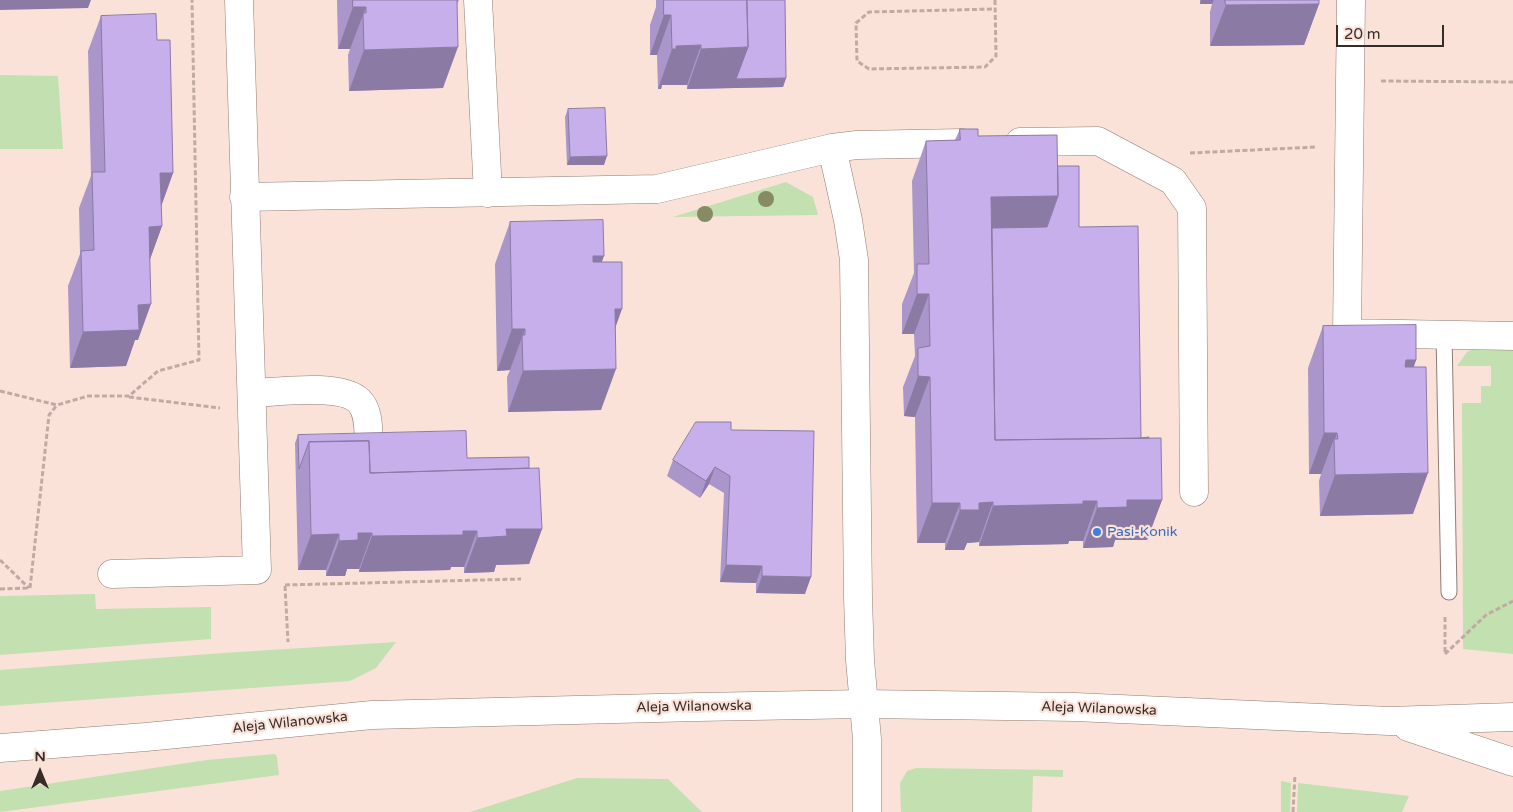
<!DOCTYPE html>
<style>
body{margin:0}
#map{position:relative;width:1513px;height:812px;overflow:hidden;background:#fbe2d9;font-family:"Varela Round",sans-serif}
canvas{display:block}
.north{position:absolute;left:15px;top:747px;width:50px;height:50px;-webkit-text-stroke:4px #fbe2d9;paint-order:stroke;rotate:0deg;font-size:14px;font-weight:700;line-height:20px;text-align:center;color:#362d29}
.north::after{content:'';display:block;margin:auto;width:18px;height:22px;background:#362d29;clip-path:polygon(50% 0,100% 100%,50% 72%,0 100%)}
.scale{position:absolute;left:1336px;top:25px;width:108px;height:22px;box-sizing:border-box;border:2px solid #362d29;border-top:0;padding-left:6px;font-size:15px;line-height:18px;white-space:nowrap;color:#362d29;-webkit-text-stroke:4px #fbe2d9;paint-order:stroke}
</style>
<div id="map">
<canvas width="1513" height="812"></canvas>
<div class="north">N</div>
<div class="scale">20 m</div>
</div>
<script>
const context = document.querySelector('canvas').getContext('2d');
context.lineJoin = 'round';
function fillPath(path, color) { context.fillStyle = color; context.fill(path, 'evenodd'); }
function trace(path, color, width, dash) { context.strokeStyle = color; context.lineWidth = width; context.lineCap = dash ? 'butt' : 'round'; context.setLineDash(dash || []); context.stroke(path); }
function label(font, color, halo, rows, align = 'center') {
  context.font = font + ' "Varela Round",sans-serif'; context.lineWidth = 4.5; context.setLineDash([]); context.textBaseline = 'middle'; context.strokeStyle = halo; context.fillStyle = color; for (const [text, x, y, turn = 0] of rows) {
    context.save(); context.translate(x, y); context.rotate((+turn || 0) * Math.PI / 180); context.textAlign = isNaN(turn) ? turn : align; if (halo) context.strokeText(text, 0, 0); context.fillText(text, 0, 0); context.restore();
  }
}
fillPath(new Path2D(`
 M 0,75 L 58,76 L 63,149 L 0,149 Z
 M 786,182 L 813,197 L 818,215 L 673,217 Z
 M 1475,348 L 1513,348 L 1513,654 L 1463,649 L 1462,403 L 1481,403 L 1481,386 L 1491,386 L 1491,366 L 1457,366 L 1467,352 Z
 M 95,594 L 96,609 L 211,607 L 211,639 L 0,655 L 0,596 Z
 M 396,642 L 376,668 L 350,681 L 0,706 L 0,670 L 223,653 Z
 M 275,754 L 277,757 L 279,775 L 0,812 L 0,791 L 207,760 Z
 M 916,768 L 1063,770 L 1063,777 L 1033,776 L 1032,812 L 901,812 L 900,783 L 907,771 Z
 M 577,778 L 668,779 L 702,812 L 470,812 Z
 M 1281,781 L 1291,783 L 1290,812 L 1281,812 Z
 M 1298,783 L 1409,796 L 1402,812 L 1297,812 Z`), '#c3e0b0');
const service = new Path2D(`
 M 1444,335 L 1449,592`);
const minor = new Path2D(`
 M 478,0 L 488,193
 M 1351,0 L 1347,333 L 1513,336
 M 1020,142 L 1098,141 L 1173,181 L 1192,208 L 1194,492
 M 832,148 L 848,220 L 854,260 L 858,597 L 860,660 L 867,739 L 867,812
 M 244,197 L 657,189 L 832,148 L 857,145 L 962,143
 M 253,393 C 277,392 341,383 359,401 C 369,411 368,428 369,442
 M 112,574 L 257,570 L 239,0`);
const secondary = new Path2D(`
 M 1408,727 L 1513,762
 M 0,748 L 146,737 L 372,715 L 698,707 L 864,704 L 1075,707 L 1389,721 L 1513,717`);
trace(service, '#917c73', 17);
trace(minor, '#917c73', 29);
trace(secondary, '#917c73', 29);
trace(new Path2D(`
 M 995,0 L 996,56 L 985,67 L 869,69 L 857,61 L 856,23 L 869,12 L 995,9
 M 1381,81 L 1513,82
 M 1190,153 L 1316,147
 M 0,391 L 57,405 L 88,396 L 129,396 L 158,371 L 199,360 L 192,0
 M 129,397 L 220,408
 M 0,560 L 29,588
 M 285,585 L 521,579
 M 285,586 L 288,642
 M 30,588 L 49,415 L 57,405
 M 0,589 L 29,588
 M 1445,617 L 1445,653
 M 1445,654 L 1486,615 L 1513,601
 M 1293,812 L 1295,775`), '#bfaba3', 3, [5, 2.5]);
trace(service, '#fff', 15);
trace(minor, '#fff', 28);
trace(secondary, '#fff', 28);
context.fillStyle = '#868b64';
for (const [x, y] of [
 [766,199],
 [705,214]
]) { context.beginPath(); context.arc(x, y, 8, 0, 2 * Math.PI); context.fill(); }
fillPath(new Path2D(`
 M 337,0 L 459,0 L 457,4 L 443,88 L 349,91 L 348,55 L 350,49 L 338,49 Z
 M 656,0 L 785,0 L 786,78 L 783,87 L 687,89 L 687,85 L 662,85 L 661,89 L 658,89 L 657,55 L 650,55 L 650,25 L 656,7 Z
 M 1200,0 L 1319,0 L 1319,4 L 1304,45 L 1210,46 L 1210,12 L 1212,4 L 1200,4 Z
 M 101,16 L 157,40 L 173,173 L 161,207 L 162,226 L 150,259 L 138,340 L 135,340 L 126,366 L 70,368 L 68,286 L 80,254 L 79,208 L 91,176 L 88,51 Z
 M 568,109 L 604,165 L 567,165 L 565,117 Z
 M 960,129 L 1058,166 L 1079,227 L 1141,438 L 1162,500 L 1147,540 L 1115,540 L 1113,547 L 1083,548 L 1083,541 L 1069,541 L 1068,544 L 979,546 L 979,542 L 967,543 L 964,550 L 945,550 L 945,543 L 917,543 L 915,417 L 904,416 L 903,387 L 915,356 L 914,334 L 902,334 L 902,304 L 914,273 L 912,181 L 926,141 L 955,140 Z
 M 510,222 L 602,262 L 615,328 L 601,410 L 508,412 L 507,377 L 510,370 L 497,371 L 495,264 Z
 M 1323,326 L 1416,360 L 1414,367 L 1413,514 L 1320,516 L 1319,481 L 1321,474 L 1309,474 L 1308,368 Z
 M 731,430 L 805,594 L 756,593 L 756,583 L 720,582 L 724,493 L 709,484 L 700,498 L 667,476 L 673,460 Z
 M 298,435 L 467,458 L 529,468 L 542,529 L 529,564 L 496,565 L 494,572 L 464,573 L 464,567 L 451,567 L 450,570 L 359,572 L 359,569 L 347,569 L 345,576 L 326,576 L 326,570 L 298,570 L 295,443 Z`), '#aa96ca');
fillPath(new Path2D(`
 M 0,0 L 91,0 L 88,8 L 0,10 Z
 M 1201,0 L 1214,0 L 1212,4 L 1200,4 Z
 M 1319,4 L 1304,45 L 1210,46 L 1226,5 Z
 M 353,7 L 366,7 L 350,49 L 338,49 Z
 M 664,15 L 671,15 L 657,55 L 650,55 Z
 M 701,45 L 687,85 L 662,85 L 661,89 L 658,89 L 672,49 L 676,46 Z
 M 458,47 L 443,88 L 349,91 L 364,50 Z
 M 748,47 L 786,78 L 783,87 L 687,89 L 701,49 Z
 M 607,156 L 604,165 L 567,165 L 570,157 Z
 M 160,173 L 173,173 L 160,209 Z
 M 1058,196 L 1043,236 L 980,237 L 991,197 Z
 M 162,226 L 149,262 L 149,227 Z
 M 593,256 L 604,256 L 589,297 Z
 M 917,294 L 929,294 L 914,334 L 902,334 Z
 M 151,304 L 138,340 L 135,340 L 126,366 L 70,368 L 83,332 L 138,305 Z
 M 615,309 L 622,309 L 607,351 Z
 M 512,329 L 525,329 L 510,370 L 497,371 Z
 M 1406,360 L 1416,360 L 1401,401 Z
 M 616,369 L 601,410 L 508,412 L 523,371 Z
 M 918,376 L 930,377 L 915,417 L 904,416 Z
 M 1324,433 L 1337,433 L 1334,442 L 1334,439 L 1321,474 L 1309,474 Z
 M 715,467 L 709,484 L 700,498 L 706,481 Z
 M 1428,473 L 1413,514 L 1320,516 L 1335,475 Z
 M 1127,500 L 1162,500 L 1147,540 L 1115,540 L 1113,547 L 1083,548 L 1097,508 Z
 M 1083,501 L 1097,501 L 1083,541 L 1069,541 L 1068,544 L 979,546 L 993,506 Z
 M 993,502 L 979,542 L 967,543 L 964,550 L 945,550 L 960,510 L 979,503 Z
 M 932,503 L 960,503 L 945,543 L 917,543 Z
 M 506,529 L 542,529 L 529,564 L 496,565 L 494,572 L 464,573 L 477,538 Z
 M 463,531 L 477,531 L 464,567 L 451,567 L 450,570 L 359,572 L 372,536 Z
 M 358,533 L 372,533 L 359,569 L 347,569 L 345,576 L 326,576 L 339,541 Z
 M 339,534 L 326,570 L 298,570 L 311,535 Z
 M 726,565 L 762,566 L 756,583 L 720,582 Z
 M 762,576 L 811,577 L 805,594 L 756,593 Z`), '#8b7aa4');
const building = new Path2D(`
 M 353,0 L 457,0 L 458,47 L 364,50 L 363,13 L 366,13 L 366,7 L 353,7 Z
 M 664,0 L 747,0 L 748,47 L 701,49 L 701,45 L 676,46 L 676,49 L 672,49 L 671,15 L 664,15 Z
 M 747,0 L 785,0 L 786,78 L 736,79 L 748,47 Z
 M 1225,0 L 1319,0 L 1319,4 L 1226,5 Z
 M 156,14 L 157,40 L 170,40 L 173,173 L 160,173 L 162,226 L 149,227 L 151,304 L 138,305 L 139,330 L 83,332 L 81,251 L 94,250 L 92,172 L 105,172 L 101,16 Z
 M 605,108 L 607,156 L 570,157 L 568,109 Z
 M 960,129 L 978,129 L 978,136 L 1057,135 L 1058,196 L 991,197 L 995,440 L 1161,438 L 1162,500 L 1127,500 L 1127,507 L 1097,508 L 1097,501 L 1083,501 L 1083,504 L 993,506 L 993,502 L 979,503 L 979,510 L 960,510 L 960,503 L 932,503 L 930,377 L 918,376 L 918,348 L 930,346 L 929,294 L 917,294 L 917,264 L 929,264 L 926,141 L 960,140 Z
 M 1058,166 L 1079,166 L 1079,227 L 1138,226 L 1141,438 L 1149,437 L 1149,438 L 995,440 L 992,228 L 1047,227 L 1058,196 Z
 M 603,220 L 604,256 L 593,256 L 593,262 L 622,262 L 622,309 L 615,309 L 616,369 L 523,371 L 522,335 L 525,335 L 525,329 L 512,329 L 510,222 Z
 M 1416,325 L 1416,360 L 1406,360 L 1405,367 L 1426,367 L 1428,473 L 1335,475 L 1334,439 L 1338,439 L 1337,433 L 1324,433 L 1323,326 Z
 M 696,422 L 731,422 L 731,430 L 814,431 L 811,577 L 762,576 L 762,566 L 726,565 L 730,476 L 715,467 L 706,481 L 673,460 Z
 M 466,431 L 467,458 L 529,457 L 529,468 L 370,473 L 369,441 L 309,442 L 299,469 L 298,435 Z
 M 369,441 L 370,473 L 539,468 L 542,529 L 506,529 L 507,536 L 477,538 L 477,531 L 463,531 L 463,535 L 372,536 L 372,533 L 358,533 L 358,540 L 339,541 L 339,534 L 311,535 L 309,442 Z`);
fillPath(building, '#c6afeb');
trace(building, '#8b7aa4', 1);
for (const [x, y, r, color] of [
 [1097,532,5,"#3f7fe0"]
]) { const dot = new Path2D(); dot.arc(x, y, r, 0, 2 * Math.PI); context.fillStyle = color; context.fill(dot); trace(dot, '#fbe2d9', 2); }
label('14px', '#366cbe', '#fbe2d9', [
 ["Pasi-Konik",1107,532]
], 'left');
label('14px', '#362d29', '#fbe2d9', [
 ["Aleja Wilanowska",694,707,-1],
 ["Aleja Wilanowska",1099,709,2],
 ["Aleja Wilanowska",290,723,-6]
]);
</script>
